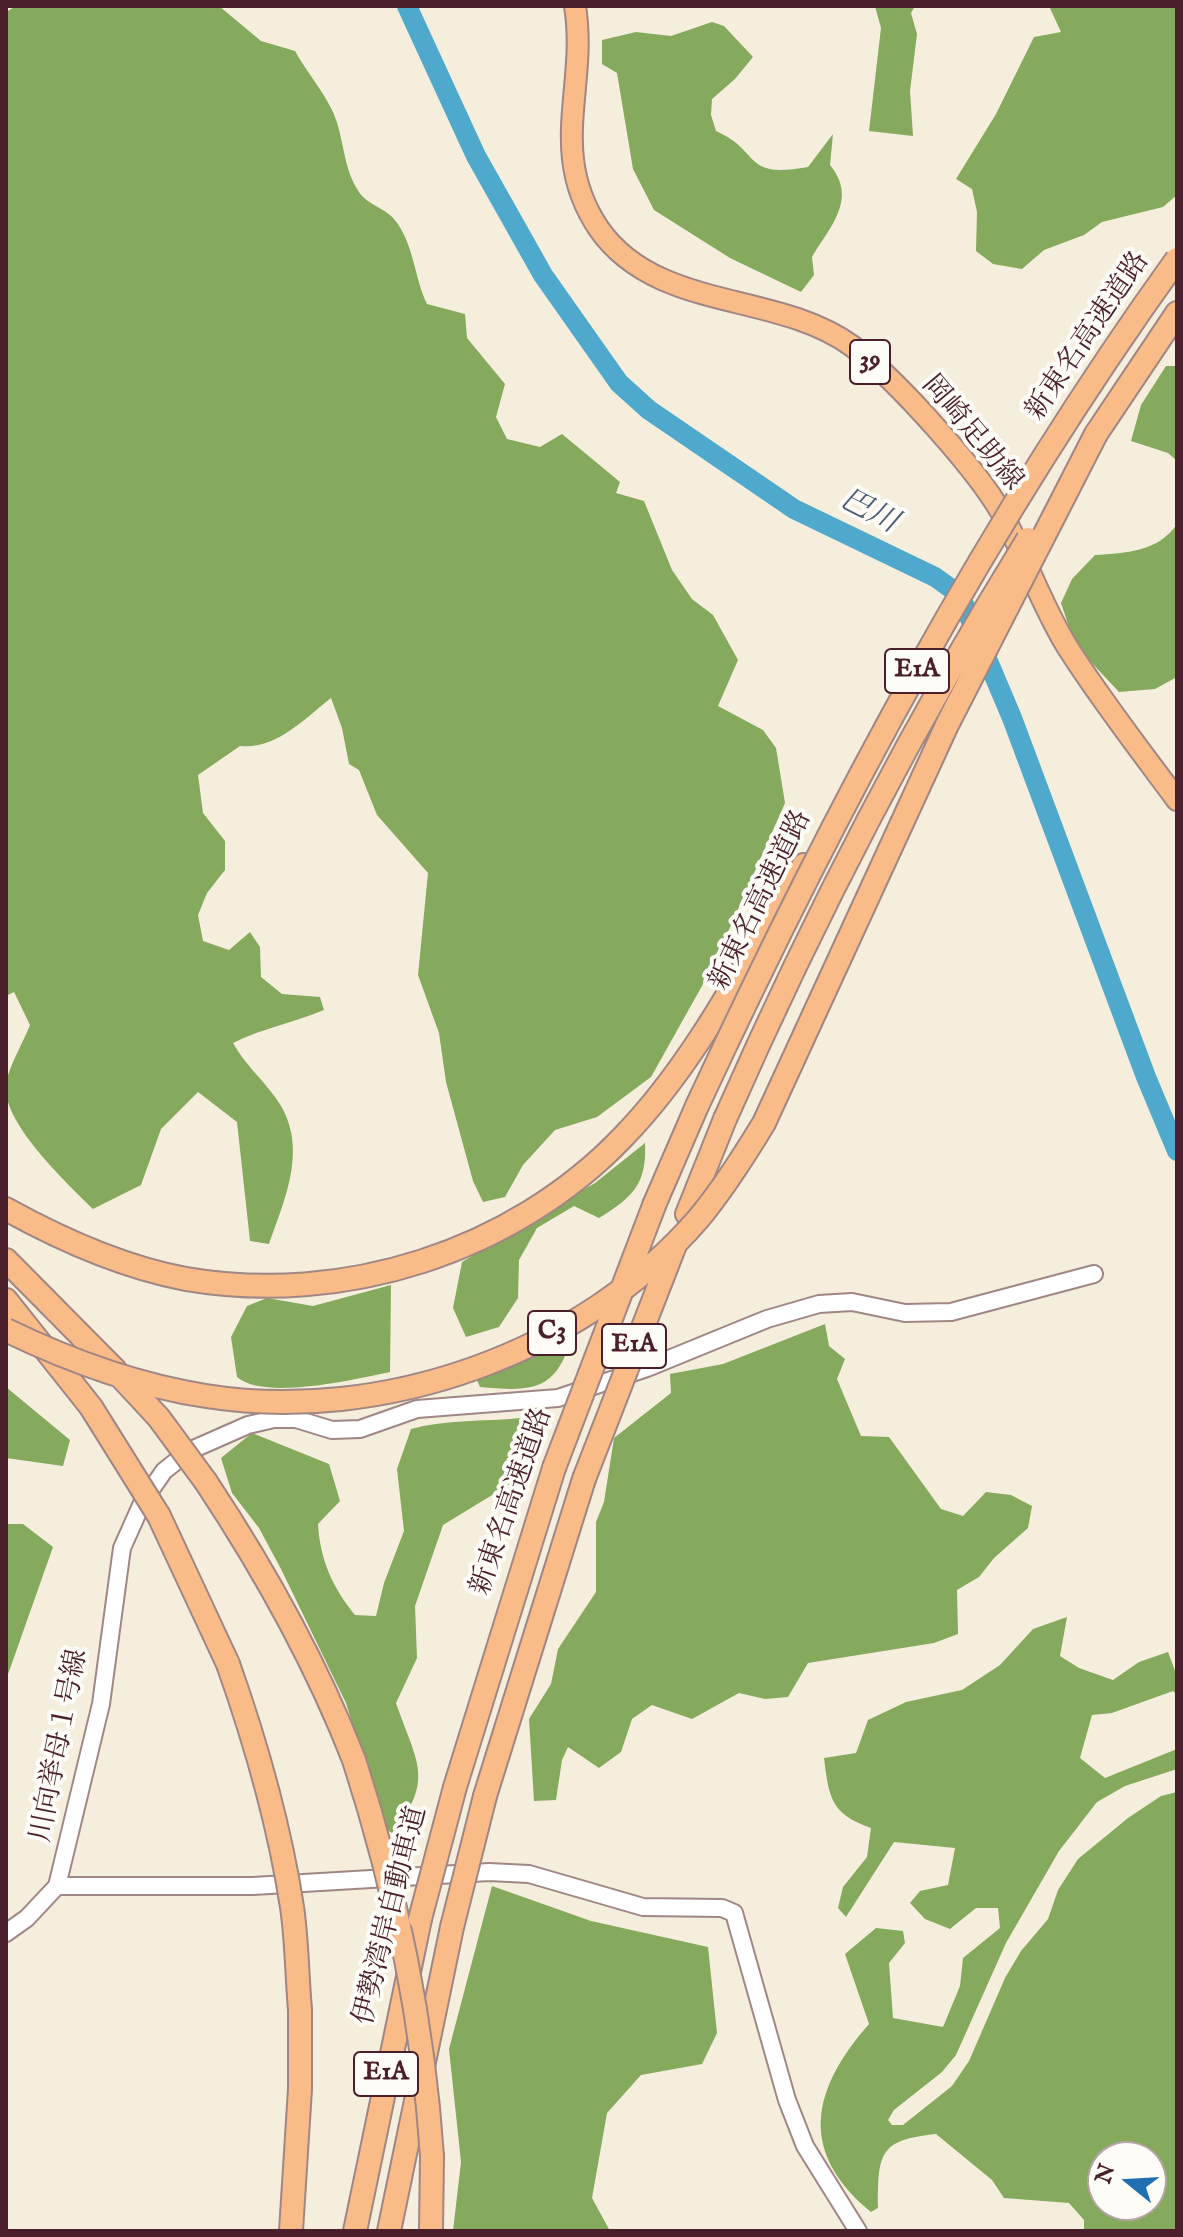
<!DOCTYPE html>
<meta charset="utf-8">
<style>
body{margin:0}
#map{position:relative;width:1183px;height:2237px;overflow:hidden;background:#f5eedc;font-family:"IM FELL English",serif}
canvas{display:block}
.frame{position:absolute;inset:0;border:8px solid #4a1f2b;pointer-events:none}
.north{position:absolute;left:1087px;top:2141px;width:80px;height:80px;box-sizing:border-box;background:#fdfcf7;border:2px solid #b5a4a5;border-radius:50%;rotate:288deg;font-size:22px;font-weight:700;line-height:32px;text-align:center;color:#4a1f2b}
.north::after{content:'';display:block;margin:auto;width:28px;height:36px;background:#1f6fb2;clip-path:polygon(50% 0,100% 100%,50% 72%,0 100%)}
</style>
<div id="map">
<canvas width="1183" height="2237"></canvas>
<div class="frame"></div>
<div class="north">N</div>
</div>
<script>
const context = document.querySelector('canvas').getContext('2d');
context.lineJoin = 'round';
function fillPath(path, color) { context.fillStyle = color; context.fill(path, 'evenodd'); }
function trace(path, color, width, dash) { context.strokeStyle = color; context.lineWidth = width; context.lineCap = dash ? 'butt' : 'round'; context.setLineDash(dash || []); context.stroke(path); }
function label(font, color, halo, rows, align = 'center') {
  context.font = font + ' "IM FELL English","Noto Serif JP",serif'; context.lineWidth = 8; context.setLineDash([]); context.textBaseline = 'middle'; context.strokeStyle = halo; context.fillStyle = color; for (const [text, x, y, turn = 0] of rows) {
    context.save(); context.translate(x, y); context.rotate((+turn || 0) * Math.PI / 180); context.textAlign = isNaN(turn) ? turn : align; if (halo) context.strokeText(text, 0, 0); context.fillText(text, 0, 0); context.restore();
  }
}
fillPath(new Path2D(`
 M 16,6 L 219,6 L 261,41 L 295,51 C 306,71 321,88 331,108 C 344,133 342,164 357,189 C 366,205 384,207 394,219 C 414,243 414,277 427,304 L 465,314 L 467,338 L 505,384 L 496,417 L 507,439 L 540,447 L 562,434 L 620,482 L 616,493 L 644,501 L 672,570 L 692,599 L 713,615 L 738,660 L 718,706 L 763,730 L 776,748 L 785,803 L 712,968 L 651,1077 L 597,1117 L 555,1130 L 523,1165 L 505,1197 L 483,1202 L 473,1181 L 446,1082 L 439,1033 L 418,975 L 428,873 L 377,815 L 359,770 L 349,764 L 342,728 L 331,698 C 304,719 276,750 240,746 L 198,775 L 203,813 L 225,841 L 225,870 L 207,893 L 198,915 L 203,941 L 229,950 L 250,932 L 260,947 L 261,977 L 282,994 L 320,997 L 324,1010 C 293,1023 263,1028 233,1043 C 244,1063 261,1078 275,1097 C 310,1144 286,1196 269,1244 L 250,1241 L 237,1122 L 198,1092 L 161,1129 L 141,1185 L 93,1209 C 67,1183 0,1121 6,1083 C 10,1064 23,1043 30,1025 L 14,992 L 6,996 L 6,12 Z
 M 875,6 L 915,6 L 911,13 L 917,34 L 910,91 L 913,136 L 869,131 L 881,28 Z
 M 1049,6 L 1177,6 L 1177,195 L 1163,207 L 1102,222 L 1084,235 L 1044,250 L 1022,269 L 993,264 L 976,251 L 977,212 L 972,189 L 956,179 L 996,114 L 1034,37 L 1061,32 Z
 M 712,22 L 724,26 L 753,57 L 735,79 L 712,99 L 711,115 L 716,131 C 762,151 741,179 808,167 L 833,134 L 830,165 C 858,199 830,227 812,257 L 814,275 L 801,292 L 730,258 L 654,210 L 633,169 L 617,73 L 602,64 L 602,40 L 636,32 L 671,36 Z
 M 1166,366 L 1177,366 L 1177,461 L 1168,453 L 1131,441 L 1141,405 Z
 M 1177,524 L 1177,677 L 1155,689 L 1119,692 L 1075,645 L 1061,603 L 1072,579 L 1095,555 C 1126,553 1158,552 1177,524 Z
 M 645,1143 C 647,1184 633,1197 599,1218 L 574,1206 L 537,1228 L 519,1260 L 518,1298 L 499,1327 L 466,1337 L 453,1308 L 462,1262 L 595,1183 Z
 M 391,1285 L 390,1372 C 356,1379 264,1401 237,1377 L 231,1337 L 247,1306 L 267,1298 L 313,1306 Z
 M 825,1324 L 829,1346 L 845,1359 L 837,1379 L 861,1436 L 889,1437 L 941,1509 L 963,1516 L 986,1492 L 1011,1495 L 1032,1506 L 1028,1528 L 994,1558 L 979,1577 L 957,1590 L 958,1634 L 934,1643 L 808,1663 L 788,1697 L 765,1699 L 739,1693 L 692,1719 L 652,1705 L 632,1719 L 621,1752 L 599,1768 L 568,1747 L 562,1760 L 556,1800 L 534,1801 L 529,1719 L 551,1684 L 558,1649 L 596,1592 L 596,1522 L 604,1502 L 614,1438 L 671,1393 L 670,1374 L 723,1364 Z
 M 573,1333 C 557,1391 535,1392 480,1387 L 477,1380 Z
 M 6,1387 L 70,1440 L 63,1466 L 6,1458 Z
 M 521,1418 L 538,1435 L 525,1475 L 443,1525 L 415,1606 L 417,1658 L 396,1703 C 416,1762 436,1779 392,1833 L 384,1828 L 346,1703 L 281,1569 L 259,1528 L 232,1493 L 221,1458 L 252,1433 L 329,1464 L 340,1501 L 318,1524 C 320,1560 333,1588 355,1615 L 376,1616 L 384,1583 L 404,1531 L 397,1469 L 411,1429 C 447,1419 483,1422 521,1418 Z
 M 6,1524 L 23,1524 L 53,1547 L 6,1680 Z
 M 1067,1617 L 1060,1656 L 1079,1668 L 1113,1680 L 1139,1662 L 1168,1652 L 1177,1676 L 1177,1695 L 1173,1691 L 1112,1713 L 1092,1715 L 1080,1758 L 1105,1778 L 1177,1749 L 1177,1769 L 1125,1786 L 1097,1802 L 1059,1851 L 1006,1943 L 956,2055 L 942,2072 L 894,2110 L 888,2120 L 892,2125 L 903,2125 L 952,2086 L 969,2061 L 1005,1978 L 1021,1951 L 1048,1919 L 1058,1890 L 1078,1859 L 1128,1818 L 1161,1796 L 1177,1792 L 1177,2231 L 1084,2231 L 1084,2220 L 1069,2203 L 1004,2198 L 992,2180 L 936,2134 C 879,2140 878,2153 878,2208 L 871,2212 C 798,2152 811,2090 869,2024 L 845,1954 L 876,1928 L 903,1931 L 905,1943 L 889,1963 L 893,2018 L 943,2027 L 960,1986 L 963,1958 L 1000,1928 L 998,1908 L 976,1908 L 950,1929 L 925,1919 L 910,1903 L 920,1891 L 948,1885 L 955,1848 L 894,1842 L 846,1917 L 838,1908 L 843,1887 L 867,1857 L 871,1828 C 831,1814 829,1798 824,1758 L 856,1753 L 868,1720 L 906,1702 L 962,1690 L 1000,1665 L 1033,1629 ZM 1103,2157 L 1151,2157 L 1151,2205 L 1103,2205 Z
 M 492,1886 L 591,1921 L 708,1947 L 717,2033 L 702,2064 L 641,2075 L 607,2113 L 592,2198 L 610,2231 L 453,2231 L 461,2162 L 449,2049 Z`), '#85a95d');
trace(new Path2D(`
 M 407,6 L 476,156 L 543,275 L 619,383 L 649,410 L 794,509 L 935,577 L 960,595 L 1012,718 L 1146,1077 L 1177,1151`), '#4fa9cc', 20);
const minor = new Path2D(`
 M 57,1886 L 253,1886 L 489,1872 L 529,1874 L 643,1907 L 722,1908 L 734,1913 L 787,2100 L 805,2146 L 858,2231
 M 6,1933 L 27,1918 L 57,1886 L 101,1704 L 122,1548 L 143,1501 L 164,1471 L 189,1451 L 248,1425 L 274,1419 L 296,1419 L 332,1430 L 360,1429 L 417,1409 L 558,1398 L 647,1368 L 767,1319 L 819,1304 L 852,1302 L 905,1313 L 951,1312 L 1094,1274`);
const major = new Path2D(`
 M 575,6 C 588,87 547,152 599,229 C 657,312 777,291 852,346 C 895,378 984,476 1007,523 C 1028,564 1043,608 1068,648 C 1101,700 1140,750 1177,800`);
const highway = new Path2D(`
 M 1096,434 L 1177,313
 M 655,1203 L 697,1106
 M 6,1209 C 62,1240 122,1267 186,1279 C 343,1306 513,1252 623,1137 C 698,1060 748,957 804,865
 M 687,1214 L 725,1119
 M 6,1260 L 115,1370
 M 6,1300 L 91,1407
 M 206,1482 C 265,1571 315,1660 354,1760
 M 159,1516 L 228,1664
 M 455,1787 L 554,1468
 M 485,1796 L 584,1479
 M 291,2231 L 300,2089 L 300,2010
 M 355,2231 L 420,1919
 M 389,2231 L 452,1927
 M 431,2231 L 432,2156`);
trace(minor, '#a08684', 20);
trace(major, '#a08684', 24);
trace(highway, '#a08684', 26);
trace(minor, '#fff', 16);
trace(major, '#f9bc89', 20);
trace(highway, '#f9bc89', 22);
const highwayBridge = new Path2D(`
 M 697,1106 C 834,811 987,523 1177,259
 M 725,1119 C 813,919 913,725 1028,539
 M 6,1330 C 70,1361 135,1385 206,1396 C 382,1424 583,1353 699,1218 C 724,1188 744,1156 764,1123 L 947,725 L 1096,434
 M 121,1377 L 159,1418 L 206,1482
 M 91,1407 L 159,1516
 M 554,1468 L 655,1203
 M 584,1479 L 675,1245
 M 228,1664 C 256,1743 279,1823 292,1907 C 297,1941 297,1976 300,2010
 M 354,1760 C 396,1890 423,2019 432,2156
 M 420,1919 L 455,1787
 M 452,1927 L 485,1796`);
trace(highwayBridge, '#a08684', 26, []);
trace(highwayBridge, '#f9bc89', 22);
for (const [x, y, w] of [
 [870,362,40],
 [917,671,64],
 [552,1333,48],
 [634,1346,64],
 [386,2074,64]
]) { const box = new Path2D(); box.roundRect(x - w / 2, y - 22, w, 44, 6); context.fillStyle = '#fdfcf7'; context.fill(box); trace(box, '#4a1f2b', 2); }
label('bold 26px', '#4a1f2b', null, [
 ["39",870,362],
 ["E1A",917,671],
 ["C3",552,1333],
 ["E1A",634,1346],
 ["E1A",386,2074]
]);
label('28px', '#4a1f2b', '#fdfcf7', [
 ["新東名高速道路",1089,337,-56],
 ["岡崎足助線",971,434,50],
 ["新東名高速道路",762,901,-64],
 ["新東名高速道路",513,1502,-71],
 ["川向挙母１号線",61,1746,-79],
 ["伊勢湾岸自動車道",392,1916,-76]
]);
label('italic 30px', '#4c5d73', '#fdfcf7', [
 ["巴川",868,513,27]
]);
</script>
